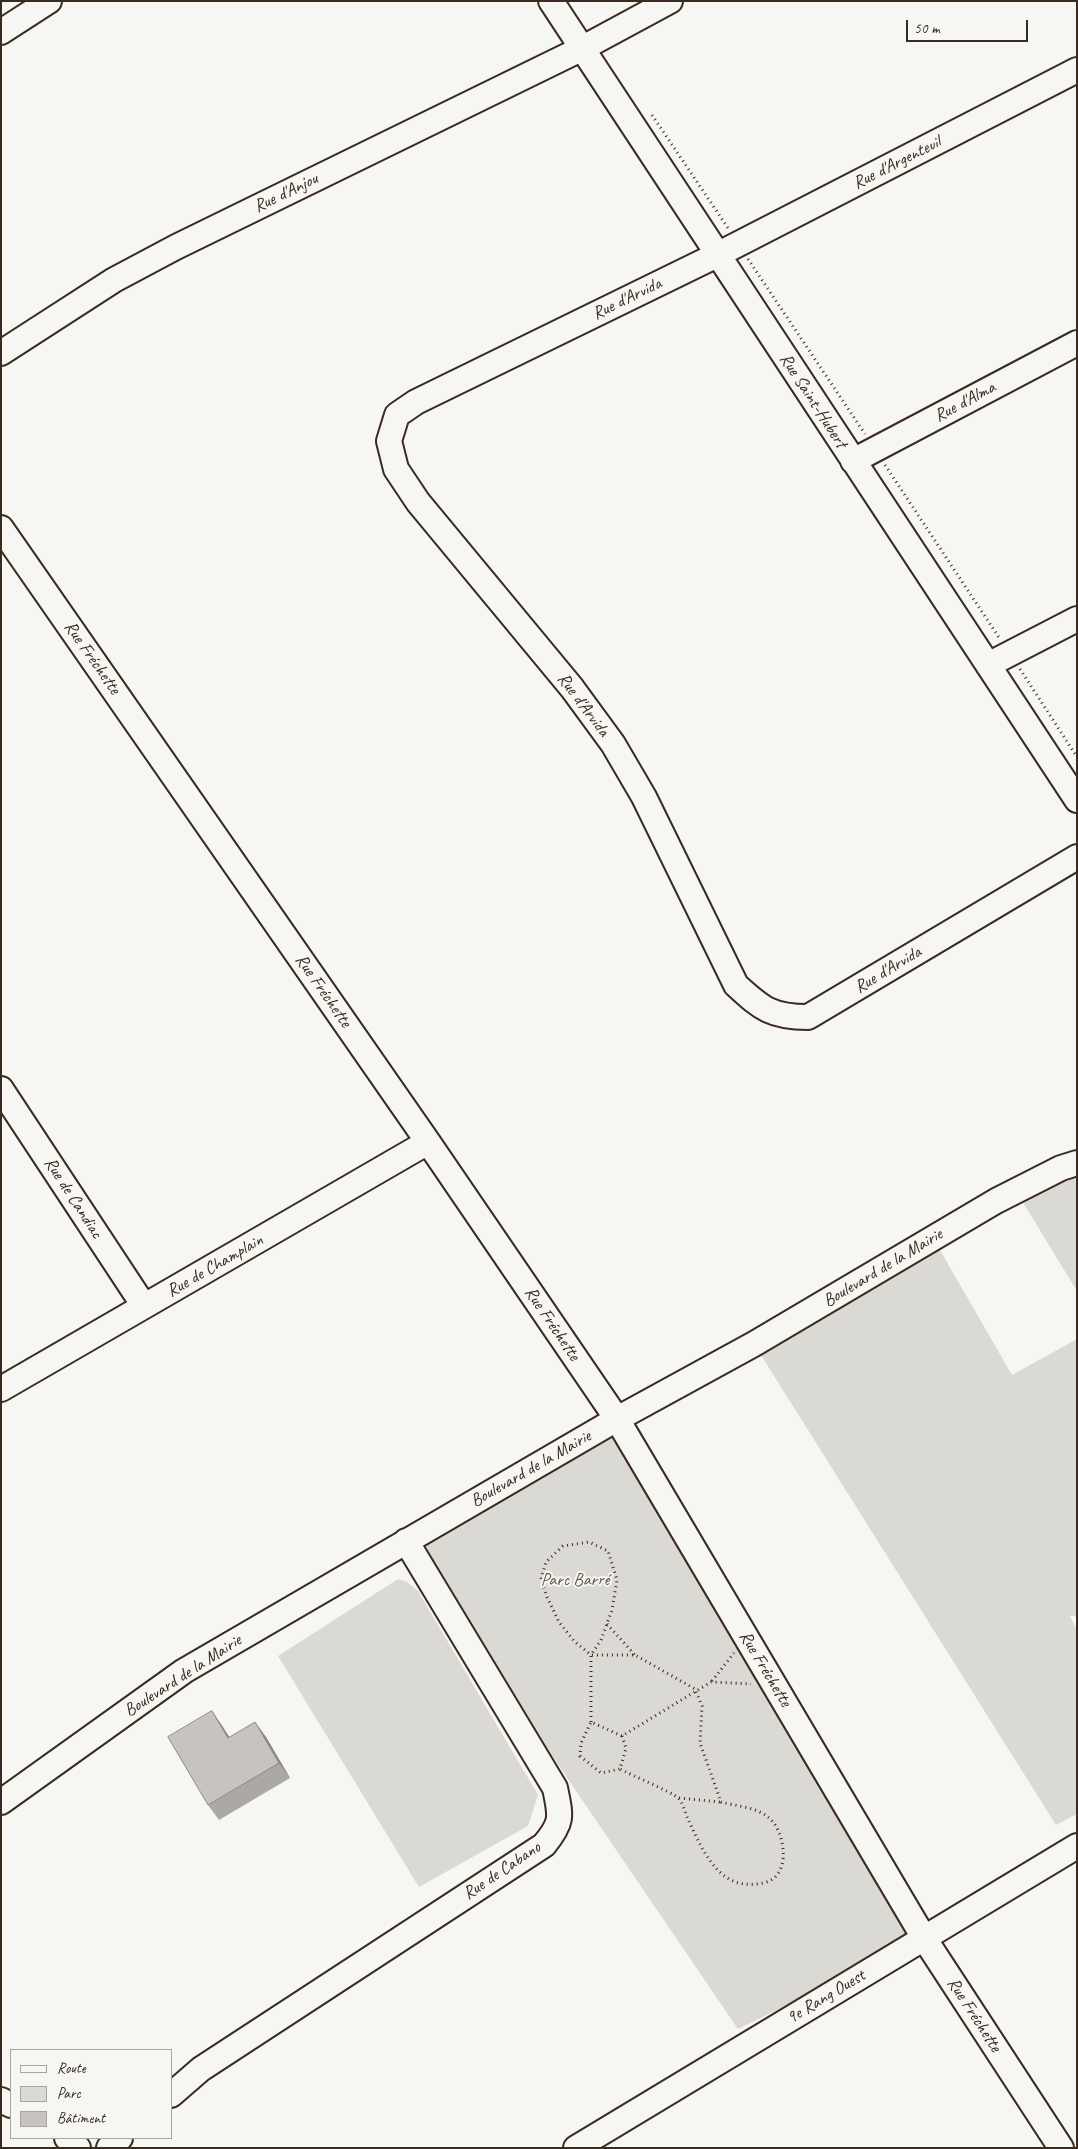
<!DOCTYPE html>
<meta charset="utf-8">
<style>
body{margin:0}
#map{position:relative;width:1078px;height:2149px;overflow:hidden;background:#f6f6f2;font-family:Caveat,sans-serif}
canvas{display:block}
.frame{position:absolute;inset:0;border:2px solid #3b2a1e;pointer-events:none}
.legend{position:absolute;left:10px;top:2049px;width:162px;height:90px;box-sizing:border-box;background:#f6f6f2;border:1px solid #aba49d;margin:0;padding:6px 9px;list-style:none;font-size:15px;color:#3b2a1e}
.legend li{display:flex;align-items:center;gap:10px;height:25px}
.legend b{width:25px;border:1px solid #aba49d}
.scale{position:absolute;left:906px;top:20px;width:122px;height:22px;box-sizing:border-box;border:2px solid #3b2a1e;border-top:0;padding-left:6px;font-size:15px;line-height:18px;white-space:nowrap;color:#3b2a1e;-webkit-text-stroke:4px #f6f6f2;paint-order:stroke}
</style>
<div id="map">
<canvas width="1078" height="2149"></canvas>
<div class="frame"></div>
<ul class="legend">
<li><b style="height:6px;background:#f6f6f2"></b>Route</li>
<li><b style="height:14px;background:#dad9d3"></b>Parc</li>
<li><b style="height:14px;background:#c8c3be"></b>Bâtiment</li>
</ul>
<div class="scale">50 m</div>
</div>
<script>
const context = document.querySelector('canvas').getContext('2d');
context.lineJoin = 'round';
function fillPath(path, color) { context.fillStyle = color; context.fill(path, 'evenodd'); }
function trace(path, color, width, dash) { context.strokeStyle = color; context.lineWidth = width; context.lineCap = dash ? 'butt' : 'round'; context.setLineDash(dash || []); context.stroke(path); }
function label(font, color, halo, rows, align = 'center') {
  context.font = font + ' Caveat,sans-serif'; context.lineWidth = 4; context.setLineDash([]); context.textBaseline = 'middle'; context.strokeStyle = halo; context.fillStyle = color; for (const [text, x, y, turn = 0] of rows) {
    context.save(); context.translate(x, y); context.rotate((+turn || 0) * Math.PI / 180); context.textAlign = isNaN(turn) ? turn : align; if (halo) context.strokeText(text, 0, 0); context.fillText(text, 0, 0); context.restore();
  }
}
fillPath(new Path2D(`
 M 1077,1166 L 1077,1291 L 1016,1191 Z
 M 933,1238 L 1012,1375 L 1077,1339 L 1077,1616 L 1070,1616 L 1077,1630 L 1077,1814 L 1056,1825 L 754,1344 Z
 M 617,1419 L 924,1938 L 738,2029 L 406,1541 Z
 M 398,1579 L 407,1582 L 418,1591 L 538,1795 L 528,1826 L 419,1887 L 278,1656 Z`), '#dad9d3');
const minor = new Path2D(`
 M 551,1 L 1077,800
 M 1,32 L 49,1
 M 1077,70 L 717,255 L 416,402 L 397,415 L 389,441 L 396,469 L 418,502 L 572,688 L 613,744 L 644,797 L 736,985 C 762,1009 772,1017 808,1017 L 1077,857
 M 1,353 L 114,280 L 176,247 L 581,49 L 670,1
 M 853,461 L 1077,343
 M 1,528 L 428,1142 L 617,1419 L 924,1938 L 1061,2148
 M 988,665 L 1077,619
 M 1,1089 L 144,1306
 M 1,1389 L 428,1142
 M 1,1802 L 184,1671 L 617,1419 L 754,1344 L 996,1201 L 1061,1168 L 1077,1163
 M 171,2095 L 201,2069 L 544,1845 C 563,1822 561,1817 555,1788 L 406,1541
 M 1,2100 L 11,2105
 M 67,2138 L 78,2148
 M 109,2148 L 120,2138
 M 576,2148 L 1077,1846`);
trace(minor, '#3b2a1e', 28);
trace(new Path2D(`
 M 652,115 L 728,228
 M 748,259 L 865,434
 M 885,465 L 1000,639
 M 1020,669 L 1077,757
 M 607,1624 L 635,1655
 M 712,1681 L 734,1653
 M 591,1722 L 591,1655 L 601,1640 L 612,1610 L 617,1580 L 608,1551 L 589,1542 L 563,1546 L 546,1562 L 541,1579 L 547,1597 L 559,1622 L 574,1641 L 591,1655 L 635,1655 L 695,1689 L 702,1706 L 700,1743 L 721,1802 C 735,1806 756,1807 768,1817 C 784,1829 791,1869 771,1880 C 764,1884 753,1885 745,1884 C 715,1882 699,1843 688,1819 C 685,1813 683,1802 678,1798 C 672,1792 631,1775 620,1769
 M 622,1736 L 626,1748 L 620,1769 L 601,1773 L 580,1756 L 581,1743 L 591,1722 L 622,1736 L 711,1682 L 751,1684
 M 679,1798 L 720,1802`), '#3b2a1e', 3, [1, 4]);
trace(minor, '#f6f6f2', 24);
fillPath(new Path2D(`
 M 212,1711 L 229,1737 L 266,1737 L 290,1778 L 219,1820 L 208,1805 Z`), '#aca8a3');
fillPath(new Path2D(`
 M 212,1711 L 223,1727 L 239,1753 L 228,1738 Z
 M 255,1722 L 266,1737 L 290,1778 L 279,1763 Z`), '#8c8885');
const building = new Path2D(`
 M 212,1711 L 228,1738 L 255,1722 L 279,1763 L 208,1805 L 168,1737 Z`);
fillPath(building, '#c8c3be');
trace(building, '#8c8885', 1);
label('18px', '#3b2a1e', '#f6f6f2', [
 ["Rue d'Argenteuil",897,163,-27],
 ["Rue d'Anjou",286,193,-26],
 ["Rue d'Arvida",627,299,-26],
 ["Rue Saint-Hubert",813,401,57],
 ["Rue d'Alma",965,402,-28],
 ["Rue Fréchette",92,658,55],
 ["Rue d'Arvida",583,705,53],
 ["Rue d'Arvida",888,970,-31],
 ["Rue Fréchette",323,991,55],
 ["Rue de Candiac",73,1198,57],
 ["Rue de Champlain",215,1266,-30],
 ["Boulevard de la Mairie",883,1268,-31],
 ["Rue Fréchette",552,1324,56],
 ["Boulevard de la Mairie",531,1469,-30],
 ["Rue Fréchette",765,1669,59],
 ["Boulevard de la Mairie",183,1676,-33],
 ["Rue de Cabano",502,1871,-34],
 ["9e Rang Ouest",826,1997,-31],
 ["Rue Fréchette",974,2015,57]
]);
label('18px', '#63564b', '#f6f6f2', [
 ["Parc Barré",575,1580]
]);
</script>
